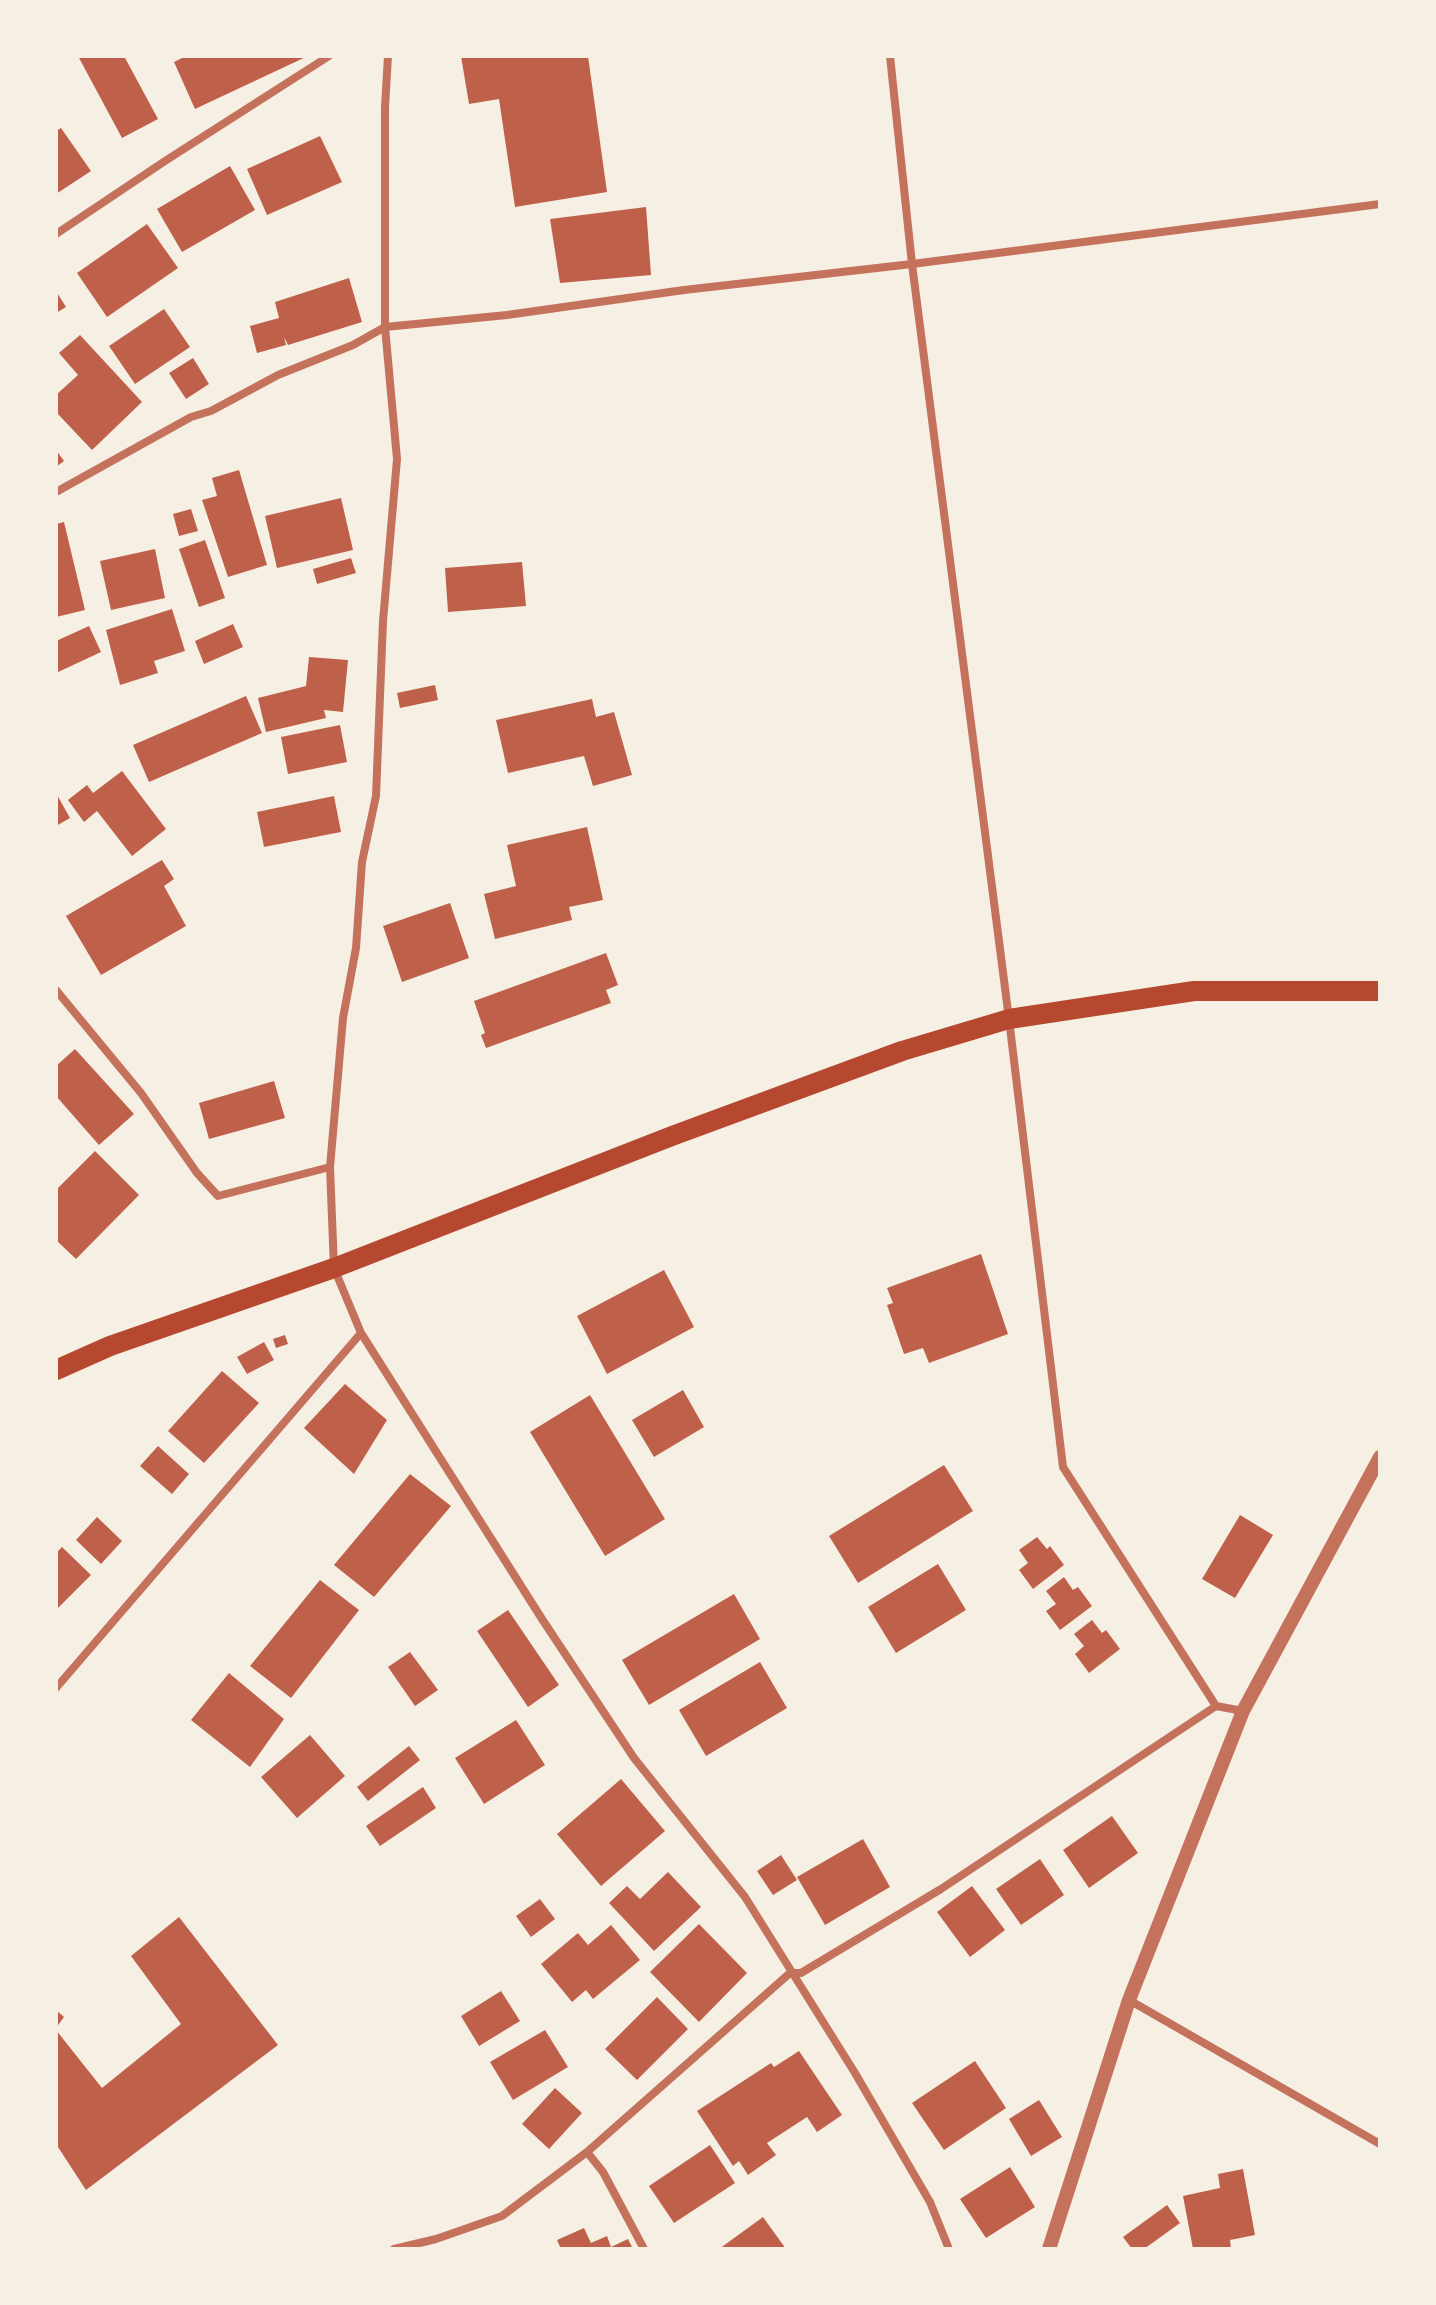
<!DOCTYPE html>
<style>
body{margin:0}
#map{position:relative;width:1436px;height:2305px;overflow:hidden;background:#f6efe4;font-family:"Noto Sans",sans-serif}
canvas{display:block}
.frame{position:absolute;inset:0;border:58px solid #f6efe4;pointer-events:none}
</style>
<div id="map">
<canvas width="1436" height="2305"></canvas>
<div class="frame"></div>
</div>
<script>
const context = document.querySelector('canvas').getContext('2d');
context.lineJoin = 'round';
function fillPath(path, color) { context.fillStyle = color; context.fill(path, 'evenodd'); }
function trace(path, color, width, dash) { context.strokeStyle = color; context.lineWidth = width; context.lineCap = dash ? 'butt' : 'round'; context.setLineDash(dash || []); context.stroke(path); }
fillPath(new Path2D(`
 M 78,56 L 124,56 L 158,119 L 122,138 Z
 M 186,56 L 308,56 L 195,109 L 174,62 Z
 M 461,56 L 588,56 L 607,192 L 515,207 L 499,99 L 469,104 Z
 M 61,128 L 91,171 L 56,194 L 56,131 Z
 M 320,136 L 342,182 L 267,215 L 247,169 Z
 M 230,166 L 255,210 L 182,252 L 157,209 Z
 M 646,207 L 651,275 L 560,283 L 550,219 Z
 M 147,224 L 178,268 L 107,317 L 77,273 Z
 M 349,278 L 362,322 L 288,345 L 284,337 L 286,345 L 257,353 L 250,326 L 279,318 L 275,302 Z
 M 56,291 L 66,307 L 56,313 Z
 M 164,309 L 190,347 L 135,384 L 109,346 Z
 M 80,335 L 142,402 L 92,450 L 56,412 L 56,395 L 78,375 L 59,353 Z
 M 193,358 L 209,384 L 186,399 L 169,373 Z
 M 56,450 L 64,461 L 56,467 Z
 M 239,470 L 267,565 L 228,577 L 202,500 L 217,496 L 212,478 Z
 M 341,498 L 353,550 L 277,568 L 265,516 Z
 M 191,509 L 198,531 L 179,536 L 173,514 Z
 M 64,522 L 85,610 L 56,617 L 56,524 Z
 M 205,540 L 225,598 L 199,607 L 179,549 Z
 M 155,549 L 165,598 L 111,610 L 100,561 Z
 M 351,558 L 356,573 L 317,584 L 313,569 Z
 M 522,562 L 526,606 L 448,612 L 445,568 Z
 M 172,609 L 185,651 L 154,661 L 158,673 L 120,685 L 106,630 Z
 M 233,624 L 243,647 L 204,664 L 195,641 Z
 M 89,626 L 101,652 L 56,673 L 56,641 Z
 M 309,657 L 348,660 L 343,712 L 324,710 L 326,718 L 266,732 L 258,698 L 306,686 Z
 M 435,685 L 438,700 L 400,708 L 397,693 Z
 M 246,696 L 262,733 L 149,782 L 133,745 Z
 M 592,699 L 596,717 L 614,712 L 632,775 L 593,786 L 584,756 L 508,773 L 496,720 Z
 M 340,725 L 347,762 L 288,774 L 281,737 Z
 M 122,771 L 166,829 L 132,856 L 97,811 L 84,822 L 68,800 L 87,785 L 93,793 Z
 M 56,793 L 70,818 L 56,826 Z
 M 334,796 L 341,832 L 264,847 L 257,812 Z
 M 587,827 L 603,900 L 569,907 L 572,920 L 495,939 L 484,894 L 516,886 L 507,845 Z
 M 162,860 L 174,879 L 164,886 L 186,926 L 101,975 L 66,916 Z
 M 450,903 L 469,958 L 402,982 L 383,926 Z
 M 606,953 L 618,985 L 606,990 L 611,1003 L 486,1048 L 481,1035 L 485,1033 L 474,1001 Z
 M 75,1049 L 134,1114 L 99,1145 L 56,1096 L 56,1066 Z
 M 274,1081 L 285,1118 L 209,1139 L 199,1103 Z
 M 95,1151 L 139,1195 L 76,1259 L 56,1240 L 56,1190 Z
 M 981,1254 L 1008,1334 L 929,1363 L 923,1348 L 904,1354 L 887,1305 L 893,1303 L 887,1288 Z
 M 664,1270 L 694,1327 L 607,1374 L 577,1316 Z
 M 285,1335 L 288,1344 L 276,1348 L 273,1339 Z
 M 264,1342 L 274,1360 L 247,1374 L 237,1357 Z
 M 222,1371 L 259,1403 L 204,1463 L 168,1431 Z
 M 345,1384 L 387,1420 L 354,1474 L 304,1428 Z
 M 683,1390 L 704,1427 L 654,1457 L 632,1420 Z
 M 590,1395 L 665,1519 L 605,1556 L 530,1432 Z
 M 158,1446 L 189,1474 L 172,1494 L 140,1466 Z
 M 944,1465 L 973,1511 L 858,1583 L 829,1536 Z
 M 410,1474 L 451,1506 L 374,1597 L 334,1565 Z
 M 1240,1515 L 1273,1535 L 1235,1598 L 1202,1579 Z
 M 97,1517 L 122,1541 L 101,1564 L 76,1540 Z
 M 1037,1537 L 1047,1549 L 1050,1546 L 1064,1565 L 1033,1589 L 1019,1570 L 1028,1563 L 1019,1550 Z
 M 62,1547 L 91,1575 L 56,1610 L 56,1553 Z
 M 938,1564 L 966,1610 L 896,1653 L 868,1607 Z
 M 1064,1577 L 1073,1590 L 1078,1587 L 1092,1606 L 1060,1630 L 1046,1611 L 1056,1604 L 1046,1591 Z
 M 320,1580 L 359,1610 L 291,1698 L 250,1666 Z
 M 734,1594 L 760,1639 L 649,1705 L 622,1660 Z
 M 508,1610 L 559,1685 L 528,1707 L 477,1631 Z
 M 1092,1620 L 1102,1633 L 1106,1630 L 1120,1649 L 1089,1673 L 1075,1654 L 1084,1646 L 1074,1634 Z
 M 410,1652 L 438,1690 L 415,1706 L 388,1667 Z
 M 760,1662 L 787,1708 L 706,1756 L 679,1710 Z
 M 229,1673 L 284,1719 L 250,1767 L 191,1720 Z
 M 516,1720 L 545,1765 L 484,1804 L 455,1758 Z
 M 310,1735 L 345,1776 L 297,1818 L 261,1777 Z
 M 409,1746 L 420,1760 L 368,1801 L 357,1787 Z
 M 621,1779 L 665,1831 L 601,1886 L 557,1834 Z
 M 423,1787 L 436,1808 L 380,1846 L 366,1826 Z
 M 1112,1816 L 1138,1853 L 1089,1888 L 1063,1850 Z
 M 863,1839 L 890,1887 L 825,1925 L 797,1877 Z
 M 781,1855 L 797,1880 L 773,1895 L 757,1871 Z
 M 1040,1859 L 1064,1895 L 1021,1925 L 996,1889 Z
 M 668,1872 L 701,1907 L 654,1951 L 609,1903 L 627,1886 L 640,1899 Z
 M 972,1886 L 1005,1930 L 970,1957 L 937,1912 Z
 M 540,1899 L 555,1919 L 531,1937 L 516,1916 Z
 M 179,1917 L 278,2045 L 86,2190 L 56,2144 L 56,2030 L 102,2088 L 181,2024 L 131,1956 Z
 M 699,1924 L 747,1973 L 699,2022 L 650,1972 Z
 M 611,1925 L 640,1960 L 593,1999 L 586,1990 L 572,2002 L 541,1964 L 578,1933 L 588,1945 Z
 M 501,1991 L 520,2021 L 479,2046 L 461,2016 Z
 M 657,1997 L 688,2029 L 637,2080 L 605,2049 Z
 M 56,2010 L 64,2017 L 56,2028 Z
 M 545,2030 L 568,2067 L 513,2100 L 490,2062 Z
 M 799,2051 L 842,2115 L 817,2132 L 807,2117 L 767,2143 L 776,2155 L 748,2175 L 739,2161 L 733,2166 L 697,2111 L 771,2063 L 774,2067 Z
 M 975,2061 L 1006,2108 L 944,2150 L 912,2103 Z
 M 555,2088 L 582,2113 L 549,2149 L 522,2124 Z
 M 1039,2100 L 1062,2137 L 1031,2156 L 1009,2119 Z
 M 710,2145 L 735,2183 L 674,2223 L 649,2186 Z
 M 1010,2167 L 1035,2207 L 986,2238 L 960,2199 Z
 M 1243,2169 L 1255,2235 L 1230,2240 L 1231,2249 L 1193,2249 L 1183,2196 L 1220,2188 L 1218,2174 Z
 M 1167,2205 L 1180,2223 L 1144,2249 L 1132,2249 L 1123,2237 Z
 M 763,2217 L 786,2249 L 719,2249 Z
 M 584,2228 L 591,2243 L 607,2236 L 611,2247 L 628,2239 L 633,2249 L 561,2249 L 557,2240 Z`), '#bf614a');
trace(new Path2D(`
 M 388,56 L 385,107 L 385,327 L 397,459 L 383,621 L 376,796 L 362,862 L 356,948 L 343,1018 L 330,1167 L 334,1268 L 361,1333 L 542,1619 L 634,1758 L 745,1897 L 855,2073 L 930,2202 L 949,2249
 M 890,56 L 912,264 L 1009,1019 L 1063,1467 L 1216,1706
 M 56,234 L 165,161 L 329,56
 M 56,492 L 191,417 L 211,411 L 278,375 L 353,345 L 385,327 L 507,315 L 684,290 L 912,264 L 1380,204
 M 56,990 L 141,1093 L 197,1173 L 218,1196 L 330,1167
 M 56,1688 L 361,1333
 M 1129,2000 L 1380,2144
 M 587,2152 L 603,2172 L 644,2249
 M 394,2249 L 436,2239 L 502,2216 L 587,2152 L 790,1973 L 801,1973 L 941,1889 L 1216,1706 L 1243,1711`), '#c5725c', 8);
trace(new Path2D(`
 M 1049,2249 L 1129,2000 L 1243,1711 L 1380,1457`), '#c5725c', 14);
trace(new Path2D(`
 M 56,1370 L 110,1346 L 334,1268 L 672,1136 L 902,1051 L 1009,1019 L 1194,991 L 1380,991`), '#b5482f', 20);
</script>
